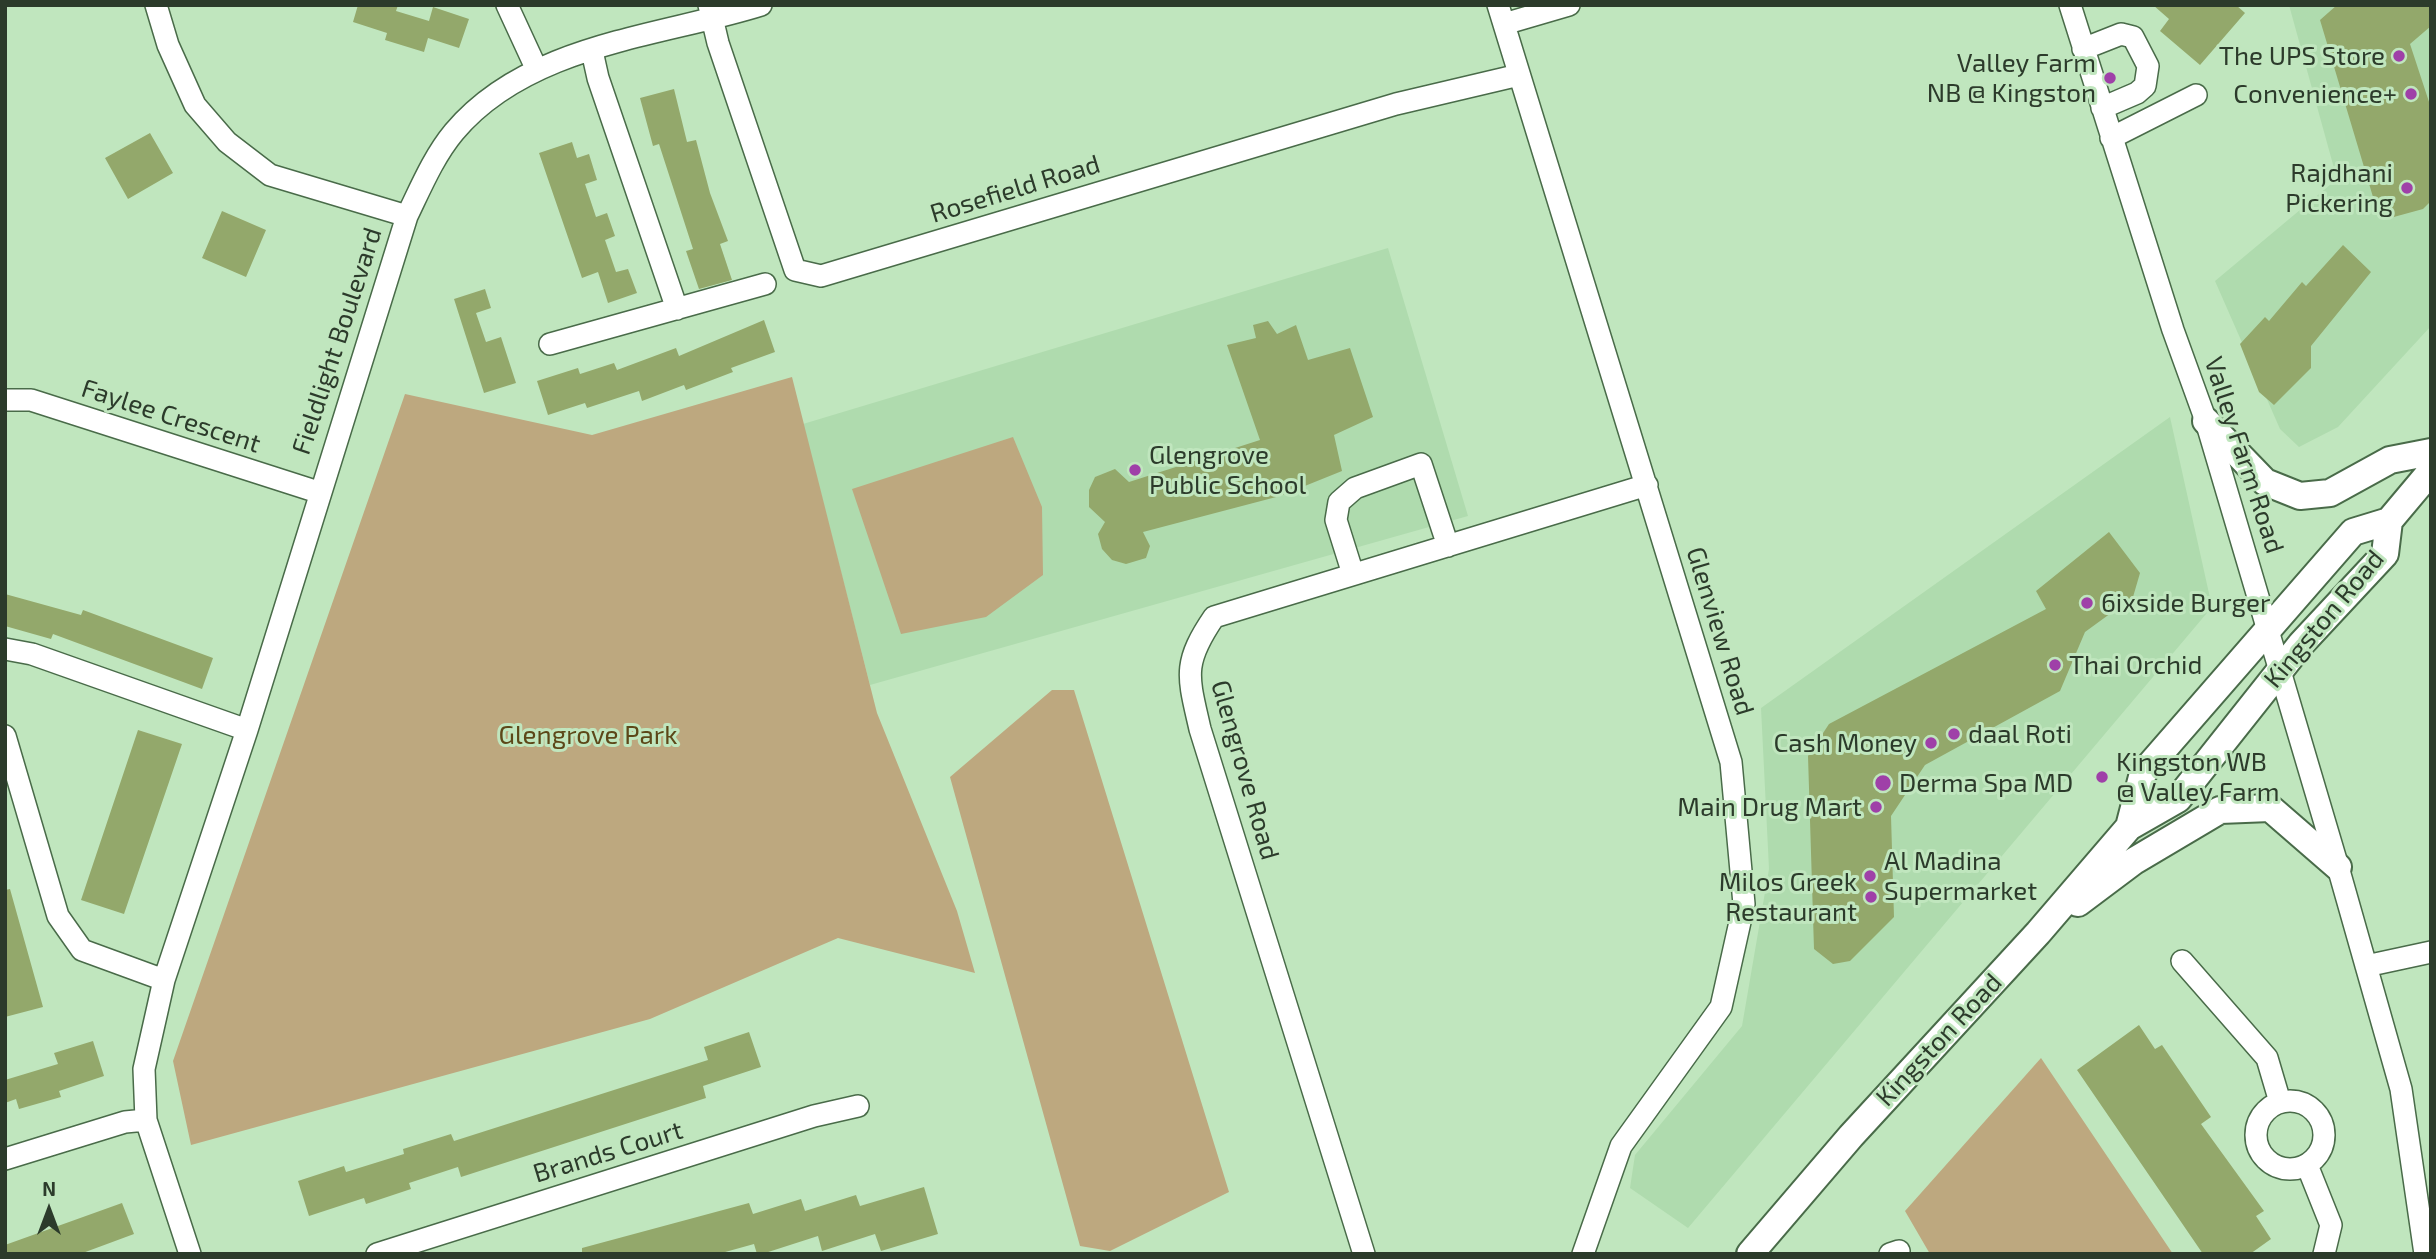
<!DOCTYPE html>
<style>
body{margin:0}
#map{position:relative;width:2436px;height:1259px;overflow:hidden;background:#c0e6be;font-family:"Exo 2",sans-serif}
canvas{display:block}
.frame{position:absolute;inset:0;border:7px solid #2c3b2b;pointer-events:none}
.north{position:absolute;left:14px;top:1175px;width:70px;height:70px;-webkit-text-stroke:5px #c0e6be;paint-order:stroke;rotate:0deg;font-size:19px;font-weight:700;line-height:28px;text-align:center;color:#2c3b2b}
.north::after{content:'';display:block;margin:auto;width:24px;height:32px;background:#2c3b2b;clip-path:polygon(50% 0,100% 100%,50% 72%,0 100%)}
</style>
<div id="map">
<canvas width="2436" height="1259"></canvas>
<div class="frame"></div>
<div class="north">N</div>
</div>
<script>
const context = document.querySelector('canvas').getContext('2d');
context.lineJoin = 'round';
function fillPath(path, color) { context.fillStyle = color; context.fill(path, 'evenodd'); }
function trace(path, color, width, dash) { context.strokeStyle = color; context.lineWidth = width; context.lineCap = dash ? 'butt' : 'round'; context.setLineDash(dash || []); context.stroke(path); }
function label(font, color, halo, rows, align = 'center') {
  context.font = font + ' "Exo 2",sans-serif'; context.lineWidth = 6; context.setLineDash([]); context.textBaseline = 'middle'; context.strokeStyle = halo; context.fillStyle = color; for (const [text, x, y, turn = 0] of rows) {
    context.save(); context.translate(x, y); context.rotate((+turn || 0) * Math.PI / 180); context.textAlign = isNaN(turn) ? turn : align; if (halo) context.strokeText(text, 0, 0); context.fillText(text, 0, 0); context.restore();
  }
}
fillPath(new Path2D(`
 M 2289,5 L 2431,5 L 2431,326 L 2338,427 L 2299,447 L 2280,429 L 2215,281 L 2337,179 Z
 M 1388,248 L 1468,516 L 870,685 L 803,424 Z
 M 2170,417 L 2212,607 L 1688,1228 L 1630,1188 L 1635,1155 L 1742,1026 L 1769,869 L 1761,708 Z`), '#afdbae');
fillPath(new Path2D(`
 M 792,377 L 877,713 L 957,911 L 975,973 L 838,938 L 650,1019 L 191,1145 L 173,1061 L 405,394 L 592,435 Z
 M 1013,437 L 1042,507 L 1043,575 L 986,617 L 901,634 L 852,489 Z
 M 1052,690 L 1074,690 L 1229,1192 L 1110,1251 L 1080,1246 L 950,777 Z
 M 2041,1058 L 2173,1254 L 1930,1254 L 1905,1211 Z`), '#bda87f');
fillPath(new Path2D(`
 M 358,5 L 398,5 L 396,11 L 429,21 L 433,7 L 469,19 L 459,48 L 428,38 L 424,52 L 385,40 L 387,33 L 353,22 Z
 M 2153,5 L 2236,5 L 2245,13 L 2200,65 L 2160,31 L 2169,19 Z
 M 2337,5 L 2431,5 L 2431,26 L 2410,44 L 2431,108 L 2431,201 L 2423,209 L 2390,218 L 2376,207 L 2320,20 Z
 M 674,89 L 687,142 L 696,140 L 710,193 L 728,241 L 720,244 L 732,280 L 699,289 L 686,251 L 693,249 L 659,144 L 653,146 L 640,98 Z
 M 150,133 L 173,173 L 128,199 L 105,158 Z
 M 572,142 L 577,158 L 589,154 L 597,180 L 585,184 L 596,217 L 607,213 L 615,236 L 605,240 L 616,272 L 628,269 L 637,293 L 608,303 L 598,272 L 582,278 L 539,153 Z
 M 222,211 L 266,230 L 246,277 L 202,258 Z
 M 2343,245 L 2371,272 L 2311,346 L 2311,368 L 2274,405 L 2259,392 L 2240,344 L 2265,317 L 2269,321 L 2302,282 L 2306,286 Z
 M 485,289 L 491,308 L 476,313 L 486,342 L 501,337 L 516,383 L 484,393 L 454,299 Z
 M 764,320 L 775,352 L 731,368 L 733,372 L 686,390 L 684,385 L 642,401 L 639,391 L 587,408 L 585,403 L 548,415 L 537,381 L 578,368 L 580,374 L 614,363 L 617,370 L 676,348 L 679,356 Z
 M 1268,321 L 1277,334 L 1296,325 L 1308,360 L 1350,348 L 1373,417 L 1334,435 L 1342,471 L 1280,496 L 1143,532 L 1150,546 L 1146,558 L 1126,564 L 1112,560 L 1102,549 L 1098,534 L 1105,522 L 1089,507 L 1089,490 L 1095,477 L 1115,469 L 1129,482 L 1260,440 L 1227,345 L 1256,338 L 1253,325 Z
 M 2109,532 L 2140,573 L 2133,597 L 2085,632 L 2060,691 L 1925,765 L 1891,816 L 1894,917 L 1850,961 L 1833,964 L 1814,949 L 1808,756 L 1829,724 L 2046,609 L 2036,591 Z
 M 5,594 L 81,615 L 83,610 L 213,658 L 202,689 L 53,634 L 51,639 L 5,626 Z
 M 138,730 L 182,744 L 124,914 L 81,900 Z
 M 10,889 L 43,1007 L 5,1017 L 5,890 Z
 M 2139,1025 L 2155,1049 L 2162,1045 L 2211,1117 L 2201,1124 L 2264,1211 L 2256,1216 L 2271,1239 L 2250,1254 L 2203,1254 L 2077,1070 Z
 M 749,1032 L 761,1067 L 703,1086 L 706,1098 L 461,1177 L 458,1167 L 409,1183 L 411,1189 L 366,1204 L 364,1198 L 309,1216 L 298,1181 L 344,1166 L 346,1172 L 404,1154 L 403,1149 L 451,1134 L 454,1141 L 708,1060 L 704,1047 Z
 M 93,1041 L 104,1076 L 59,1091 L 61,1097 L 19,1109 L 16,1099 L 5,1103 L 5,1080 L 58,1064 L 54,1053 Z
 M 924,1187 L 938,1234 L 881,1251 L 875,1234 L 822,1251 L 818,1236 L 762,1254 L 757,1254 L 754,1244 L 718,1254 L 582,1254 L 582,1248 L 749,1203 L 753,1214 L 801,1199 L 805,1211 L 856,1195 L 860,1206 Z
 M 122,1203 L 134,1234 L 80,1254 L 5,1254 L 5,1245 Z`), '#93a86b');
const minor = new Path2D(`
 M 156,5 L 168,45 L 195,105 L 227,142 L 270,175 L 407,216
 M 507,5 L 537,70
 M 709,5 L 718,43 L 795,270 L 821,276 L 1396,104 L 1519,75
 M 1498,5 L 1731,762 L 1744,904 L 1721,1007 L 1621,1146 L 1583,1254
 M 2070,5 L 2173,330 L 2206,421 L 2338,867 L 2401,1089 L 2425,1254
 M 1504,24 L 1569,5
 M 2083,49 L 2121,34 L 2133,37 L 2148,66 L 2145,86 L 2137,93 L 2102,108
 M 592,51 L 598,78 L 677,309
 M 2111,138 L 2196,95
 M 550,344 L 765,284
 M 5,400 L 31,400 L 318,492
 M 1353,574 L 1336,520 L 1339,502 L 1355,488 L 1421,464 L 1448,546
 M 5,649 L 32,654 L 247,730
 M 5,736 L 58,916 L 82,950 L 164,980
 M 2182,961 L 2267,1058 L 2280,1102
 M 2366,966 L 2431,952
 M2256 1135a34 34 0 1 1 68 0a34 34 0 1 1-68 0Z
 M 5,1159 L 125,1122 L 146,1120
 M 2307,1165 L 2331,1225 L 2324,1254
 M 190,1254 L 146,1120 L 144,1069 L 164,980 L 247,730 L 407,216 C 421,187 434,156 454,132 C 528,44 659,37 761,5
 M 377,1254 L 814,1116 L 858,1106
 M 1364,1254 L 1200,729 C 1188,676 1182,664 1214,617 L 1647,485
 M 1890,1254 L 1899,1251`);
const major = new Path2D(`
 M 2206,421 L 2265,482 L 2300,496 L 2330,493 L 2390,460 L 2431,452
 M 2129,827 L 2143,773 L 2353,532 L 2389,521
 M 2078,903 L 2134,861 L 2220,810 L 2270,808 L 2338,867
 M 1750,1254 L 1851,1136 L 2038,933 L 2129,827 L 2178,799 L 2301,644 L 2385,554 L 2389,521 L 2431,471`);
trace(minor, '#496b49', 24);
trace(major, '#496b49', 30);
trace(minor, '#fff', 21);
trace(major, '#fff', 26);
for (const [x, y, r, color] of [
 [2399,56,7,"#9f40a8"],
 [2110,78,7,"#9f40a8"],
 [2411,94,7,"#9f40a8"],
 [2407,188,7,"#9f40a8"],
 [1135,470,7,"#9f40a8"],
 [2087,603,7,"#9f40a8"],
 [2055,665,7,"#9f40a8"],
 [1954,734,7,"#9f40a8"],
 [1931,743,7,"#9f40a8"],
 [2102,777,7,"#9f40a8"],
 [1883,783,9,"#9f40a8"],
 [1876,807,7,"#9f40a8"],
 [1870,876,7,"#9f40a8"],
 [1871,897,7,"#9f40a8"]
]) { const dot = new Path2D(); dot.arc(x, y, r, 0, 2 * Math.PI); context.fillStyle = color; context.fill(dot); trace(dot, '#c0e6be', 2.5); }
label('26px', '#2c3b2b', '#c0e6be', [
 ["The UPS Store",2385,56],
 ["Valley Farm",2096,63],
 ["NB @ Kingston",2096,93],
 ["Convenience+",2397,94],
 ["Rajdhani",2393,173],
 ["Pickering",2393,203],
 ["Glengrove",1149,455,"left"],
 ["Public School",1149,485,"left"],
 ["6ixside Burger",2101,603,"left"],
 ["Thai Orchid",2069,665,"left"],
 ["daal Roti",1968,734,"left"],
 ["Cash Money",1917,743],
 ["Kingston WB",2116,762,"left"],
 ["@ Valley Farm",2116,792,"left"],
 ["Derma Spa MD",1899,783,"left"],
 ["Main Drug Mart",1862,807],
 ["Al Madina",1884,861,"left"],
 ["Supermarket",1884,891,"left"],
 ["Milos Greek",1857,882],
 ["Restaurant",1857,912]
], 'right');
label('26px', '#2c3b2b', '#c0e6be', [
 ["Rosefield Road",1015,189,-17],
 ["Fieldlight Boulevard",337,341,-72],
 ["Faylee Crescent",171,416,18],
 ["Valley Farm Road",2244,455,72],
 ["Kingston Road",2324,619,-50],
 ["Glenview Road",1720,631,73],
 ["Glengrove Road",1245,770,74],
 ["Kingston Road",1939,1040,-47],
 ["Brands Court",608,1152,-17]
]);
label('26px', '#5c4718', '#c0e6be', [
 ["Glengrove Park",588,735]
]);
</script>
